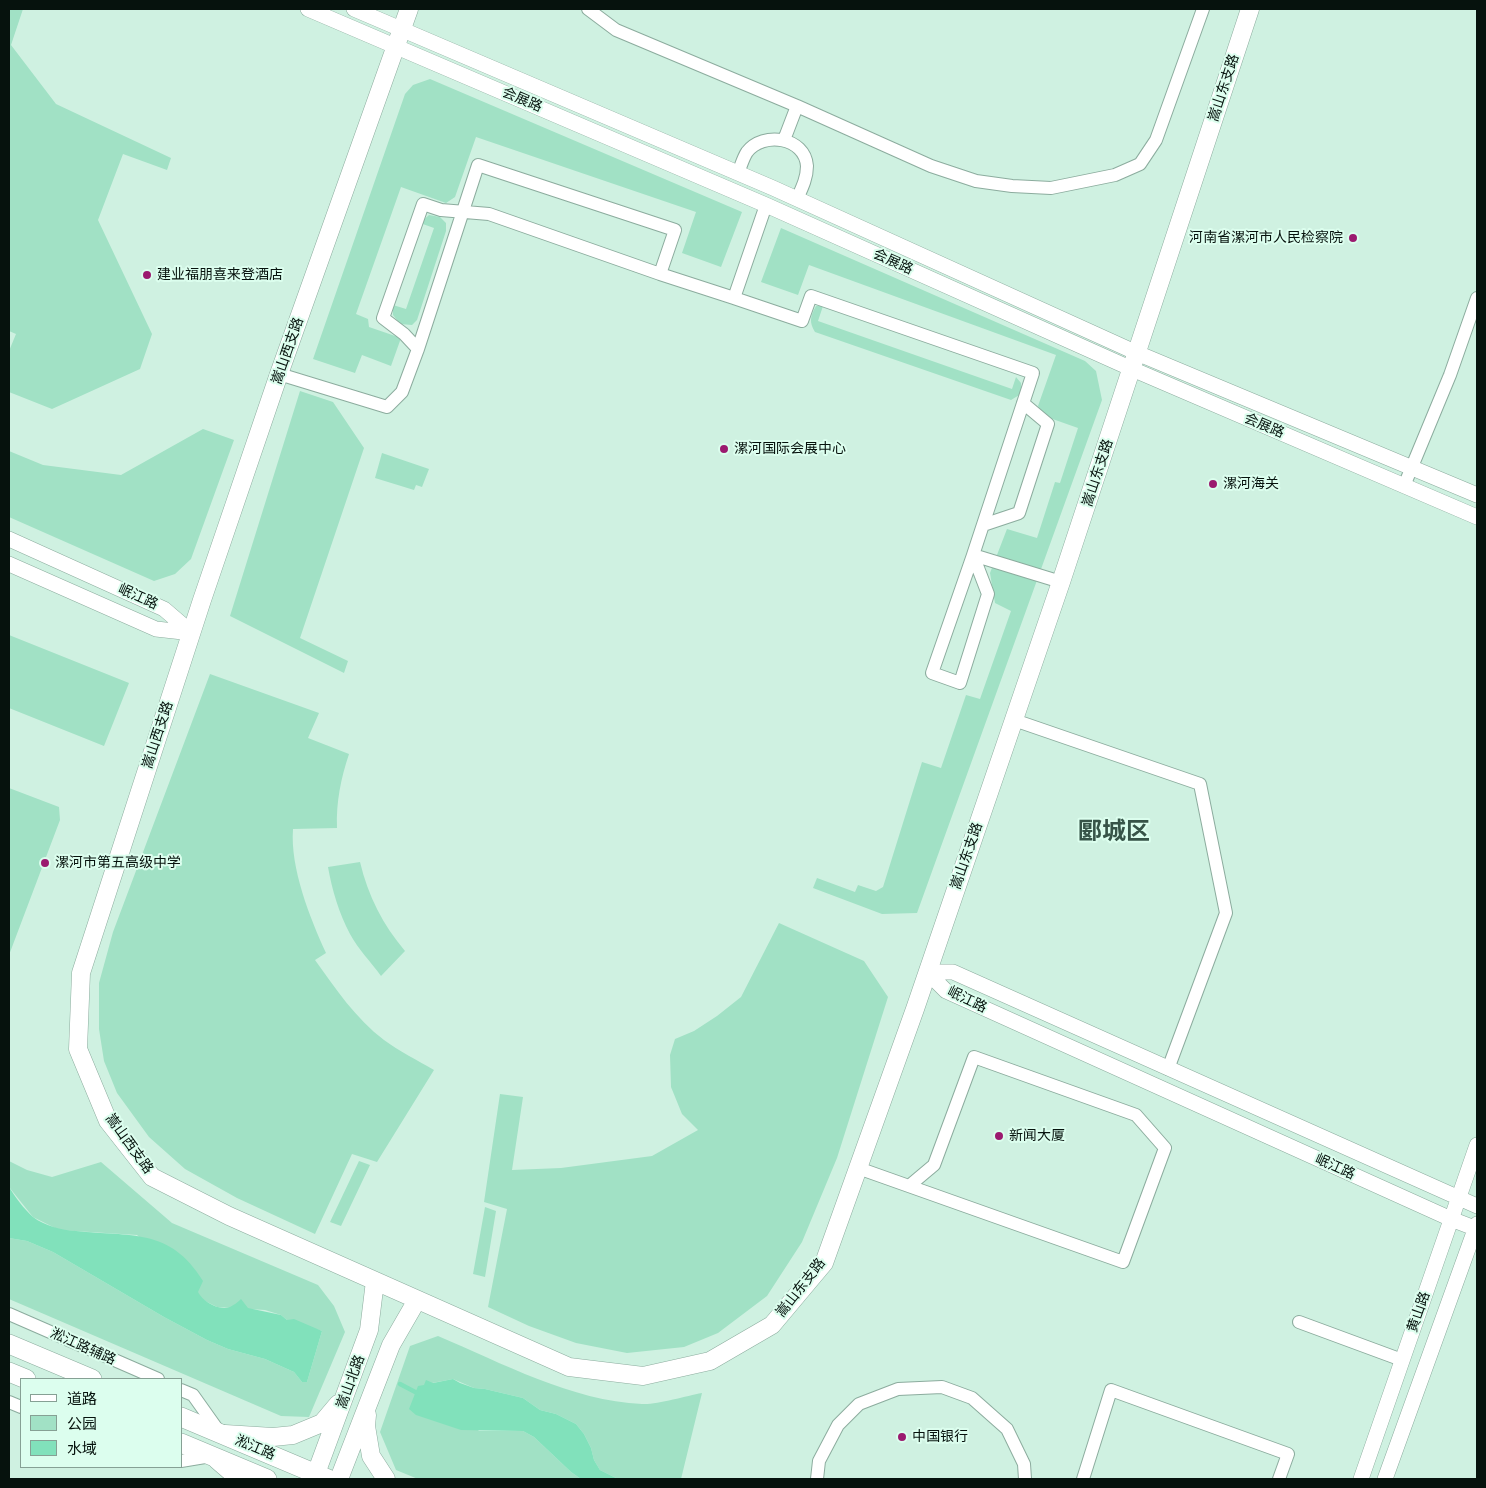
<!DOCTYPE html>
<meta charset="utf-8">
<style>
body{margin:0}
#map{position:relative;width:1486px;height:1488px;overflow:hidden;background:#cff1e1;font-family:"Fira Sans Condensed","Noto Sans SC",sans-serif}
canvas{display:block}
.frame{position:absolute;inset:0;border:10px solid #06120d;pointer-events:none}
.legend{position:absolute;left:20px;top:1378px;width:162px;height:90px;box-sizing:border-box;background:#dcfeee;border:1px solid #86a094;margin:0;padding:6px 9px;list-style:none;font-size:15px;color:#06120d}
.legend li{display:flex;align-items:center;gap:10px;height:25px}
.legend b{width:25px;border:1px solid #86a094}
</style>
<div id="map">
<canvas width="1486" height="1488"></canvas>
<div class="frame"></div>
<ul class="legend">
<li><b style="height:6px;background:#fff"></b>道路</li>
<li><b style="height:14px;background:#a1e1c5"></b>公园</li>
<li><b style="height:14px;background:#81e1bb"></b>水域</li>
</ul>
</div>
<script>
const context = document.querySelector('canvas').getContext('2d');
context.lineJoin = 'round';
function fillPath(path, color) { context.fillStyle = color; context.fill(path, 'evenodd'); }
function trace(path, color, width, dash) { context.strokeStyle = color; context.lineWidth = width; context.lineCap = dash ? 'butt' : 'round'; context.setLineDash(dash || []); context.stroke(path); }
function label(font, color, halo, rows, align = 'center') {
  context.font = font + ' "Fira Sans Condensed","Noto Sans SC",sans-serif'; context.lineWidth = 4; context.setLineDash([]); context.textBaseline = 'middle'; context.strokeStyle = halo; context.fillStyle = color; for (const [text, x, y, turn = 0] of rows) {
    context.save(); context.translate(x, y); context.rotate((+turn || 0) * Math.PI / 180); context.textAlign = isNaN(turn) ? turn : align; if (halo) context.strokeText(text, 0, 0); context.fillText(text, 0, 0); context.restore();
  }
}
fillPath(new Path2D(`
 M 9,9 L 23,9 L 11,45 L 56,104 L 171,158 L 167,170 L 123,154 L 98,220 L 152,334 L 140,369 L 52,409 L 9,392 L 9,351 L 16,334 L 9,331 Z
 M 430,79 L 742,212 L 721,267 L 682,253 L 696,212 L 476,137 L 455,197 L 446,203 L 401,187 L 356,314 L 368,319 L 369,327 L 401,338 L 391,366 L 362,355 L 355,373 L 313,359 L 405,94 L 413,85 Z
 M 429,215 L 440,217 L 446,223 L 446,231 L 417,320 L 412,325 L 400,324 L 393,315 L 393,305 L 406,309 L 434,228 L 420,223 Z
 M 781,228 L 1085,361 L 1096,371 L 1102,400 L 917,913 L 882,914 L 813,888 L 817,878 L 855,892 L 858,885 L 876,891 L 883,887 L 922,762 L 941,768 L 966,695 L 980,699 L 1011,611 L 995,603 L 990,573 L 1007,529 L 1037,538 L 1055,482 L 1060,483 L 1078,428 L 1044,416 L 1038,406 L 1056,355 L 809,265 L 798,295 L 761,282 Z
 M 816,306 L 823,306 L 818,321 L 1012,389 L 1016,377 L 1021,383 L 1021,394 L 1011,400 L 815,332 C 809,322 810,317 816,306 Z
 M 300,391 L 333,402 L 364,448 L 300,638 L 348,661 L 344,673 L 230,616 Z
 M 203,429 L 234,440 L 191,559 L 175,574 L 154,581 L 9,517 L 9,451 L 43,465 L 121,475 Z
 M 382,453 L 429,469 L 422,487 L 416,485 L 414,490 L 375,478 Z
 M 9,635 L 129,683 L 104,746 L 9,708 Z
 M 210,674 L 319,713 L 308,738 L 349,754 C 341,778 336,802 337,828 L 293,829 C 290,868 310,918 326,953 L 315,960 C 335,988 356,1019 384,1040 C 399,1051 417,1060 434,1070 L 377,1162 L 352,1154 L 315,1234 L 237,1198 L 185,1169 L 149,1137 L 117,1093 L 104,1061 L 99,1029 L 99,983 L 113,932 Z
 M 9,788 L 59,807 L 60,820 L 9,955 Z
 M 360,862 C 368,896 383,925 405,951 L 381,976 C 371,962 358,949 350,934 C 339,913 332,890 328,867 Z
 M 779,923 L 864,961 L 888,997 L 837,1158 L 802,1242 L 767,1296 L 718,1333 L 684,1347 L 627,1353 L 576,1343 L 529,1326 L 488,1307 L 507,1209 L 484,1202 L 500,1094 L 523,1097 L 512,1170 L 561,1168 L 652,1156 L 698,1130 L 682,1114 L 671,1087 L 670,1055 L 675,1039 L 694,1031 L 717,1016 L 741,997 Z
 M 9,1161 L 27,1170 L 52,1177 L 101,1162 L 172,1223 L 318,1285 L 334,1306 L 345,1332 L 309,1417 L 281,1416 L 9,1299 L 9,1238 L 27,1241 L 53,1252 L 164,1317 L 207,1340 L 228,1349 L 265,1359 L 294,1372 L 302,1382 L 307,1382 L 322,1331 L 287,1320 L 281,1315 L 265,1310 L 217,1307 L 201,1299 L 198,1293 L 137,1235 L 59,1230 L 33,1217 L 9,1187 Z
 M 359,1161 L 370,1165 L 341,1226 L 330,1222 Z
 M 485,1207 L 496,1211 L 485,1277 L 473,1274 Z
 M 438,1336 C 502,1363 572,1401 642,1404 C 656,1405 686,1396 702,1393 L 681,1479 L 618,1479 L 600,1470 L 594,1460 L 591,1448 L 584,1434 L 576,1424 L 556,1414 L 540,1410 L 523,1398 L 485,1389 L 474,1388 L 453,1379 L 432,1383 L 479,1431 L 523,1431 L 534,1437 L 571,1472 L 581,1479 L 418,1479 L 396,1470 L 380,1432 L 410,1346 Z`), '#a1e1c5');
fillPath(new Path2D(`
 M 9,1187 C 15,1197 24,1209 33,1217 C 45,1226 61,1230 76,1231 C 130,1237 170,1227 203,1281 L 198,1292 C 203,1302 219,1311 230,1307 C 234,1305 238,1302 241,1299 L 248,1308 L 281,1315 L 287,1320 L 294,1319 L 322,1331 L 307,1382 L 302,1382 L 294,1372 L 265,1359 L 228,1349 L 207,1340 L 164,1317 L 53,1252 L 27,1241 L 9,1238 Z
 M 453,1379 L 460,1383 L 474,1388 L 485,1389 L 523,1398 L 540,1410 L 556,1414 L 576,1424 L 584,1434 L 591,1448 L 594,1460 L 600,1470 L 618,1479 L 581,1479 L 571,1472 L 534,1437 L 523,1431 L 461,1430 L 416,1415 L 409,1409 L 418,1386 L 424,1385 L 426,1380 L 433,1383 Z`), '#81e1bb');
trace(new Path2D(`
 M 400,1384 L 419,1394`), '#81e1bb', 4.5);
const minor = new Path2D(`
 M 588,9 L 616,30 L 797,106 L 931,166 L 976,181 L 1012,186 L 1051,188 L 1115,175 L 1140,164 L 1156,140 L 1203,9
 M 784,140 L 797,106
 M 738,173 C 741,166 743,158 747,152 C 763,131 805,137 807,166 C 807,178 802,188 797,199
 M 734,298 L 802,321 L 811,296 L 1033,373 L 973,555 L 1061,582
 M 418,349 L 404,334 L 383,318 L 423,204 L 441,210 L 489,214 L 660,274
 M 279,374 L 387,407 L 402,392 L 418,349 L 478,165 L 675,230 L 660,274 L 734,298 L 766,205
 M 1404,486 L 1450,375 L 1477,298
 M 983,525 L 1019,513 L 1048,424 L 1023,403
 M 973,555 L 988,594 L 960,683 L 932,673 Z
 M 1014,720 L 1200,784 L 1226,913 L 1168,1069
 M 858,1168 L 1123,1262 L 1165,1148 L 1136,1115 L 974,1057 L 934,1165 L 909,1186
 M 9,1314 L 158,1379
 M 1299,1322 L 1402,1360
 M 181,1390 L 193,1395 L 220,1433
 M 9,1402 L 21,1407
 M 181,1461 L 211,1456
 M 817,1479 L 819,1461 L 838,1425 L 859,1404 L 898,1389 L 942,1387 L 972,1398 L 1007,1429 L 1024,1464 L 1025,1479
 M 1083,1479 L 1111,1390 L 1288,1454 L 1279,1479`);
const tertiary = new Path2D(`
 M 308,9 L 766,205 L 1132,369 L 1477,517
 M 354,9 L 773,188 L 1137,353 L 1477,495
 M 9,539 L 164,609 L 192,633
 M 9,564 L 156,629 L 192,633
 M 927,972 L 946,991 L 1451,1219 L 1477,1229
 M 927,972 L 953,972 L 1477,1206
 M 1361,1479 L 1477,1145
 M 1385,1479 L 1477,1224`);
const secondary = new Path2D(`
 M 409,9 L 279,374 L 202,600 L 81,973 L 78,1049 L 108,1121 L 152,1177 L 229,1216 L 569,1367 L 643,1376 L 710,1361 L 772,1325 L 824,1263 L 915,1009 L 1061,582 L 1250,9
 M 367,1415 L 366,1426 L 371,1456 L 386,1479
 M 225,1434 L 273,1437 L 293,1435 L 322,1423 L 338,1404
 M 217,1460 L 239,1479
 M 314,1479 L 369,1330 L 375,1281
 M 339,1479 L 391,1345 L 417,1300`);
const primary = new Path2D(`
 M 9,1344 L 92,1379
 M 9,1372 L 26,1379
 M 181,1417 L 328,1479
 M 181,1443 L 267,1479`);
trace(minor, '#8cac9e', 14);
trace(tertiary, '#8cac9e', 16);
trace(secondary, '#8cac9e', 19);
trace(primary, '#8cac9e', 20);
trace(minor, '#fff', 12);
trace(tertiary, '#fff', 15);
trace(secondary, '#fff', 18);
trace(primary, '#fff', 19);
for (const [x, y, r, color] of [
 [1353,238,5,"#9b1a6f"],
 [147,275,5,"#9b1a6f"],
 [724,449,5,"#9b1a6f"],
 [1213,484,5,"#9b1a6f"],
 [45,863,5,"#9b1a6f"],
 [999,1136,5,"#9b1a6f"],
 [902,1437,5,"#9b1a6f"]
]) { const dot = new Path2D(); dot.arc(x, y, r, 0, 2 * Math.PI); context.fillStyle = color; context.fill(dot); trace(dot, '#dcfeee', 2); }
label('14px', '#06120d', '#dcfeee', [
 ["嵩山东支路",1224,88,-72],
 ["会展路",522,100,23],
 ["会展路",893,262,24],
 ["嵩山西支路",288,351,-71],
 ["会展路",1264,426,23],
 ["嵩山东支路",1098,473,-72],
 ["岷江路",138,597,24],
 ["嵩山西支路",158,735,-72],
 ["嵩山东支路",967,856,-71],
 ["岷江路",967,1000,26],
 ["嵩山西支路",129,1144,54],
 ["岷江路",1335,1167,24],
 ["嵩山东支路",801,1288,-52],
 ["黄山路",1419,1312,-71],
 ["淞江路辅路",83,1347,24],
 ["嵩山北路",351,1382,-70],
 ["淞江路",255,1448,23]
]);
label('14px', '#06120d', '#dcfeee', [
 ["河南省漯河市人民检察院",1343,238,"right"],
 ["建业福朋喜来登酒店",157,275],
 ["漯河国际会展中心",734,449],
 ["漯河海关",1223,484],
 ["漯河市第五高级中学",55,863],
 ["新闻大厦",1009,1136],
 ["中国银行",912,1437]
], 'left');
label('bold 24px', '#375448', '#dcfeee', [
 ["郾城区",1114,832]
]);
</script>
